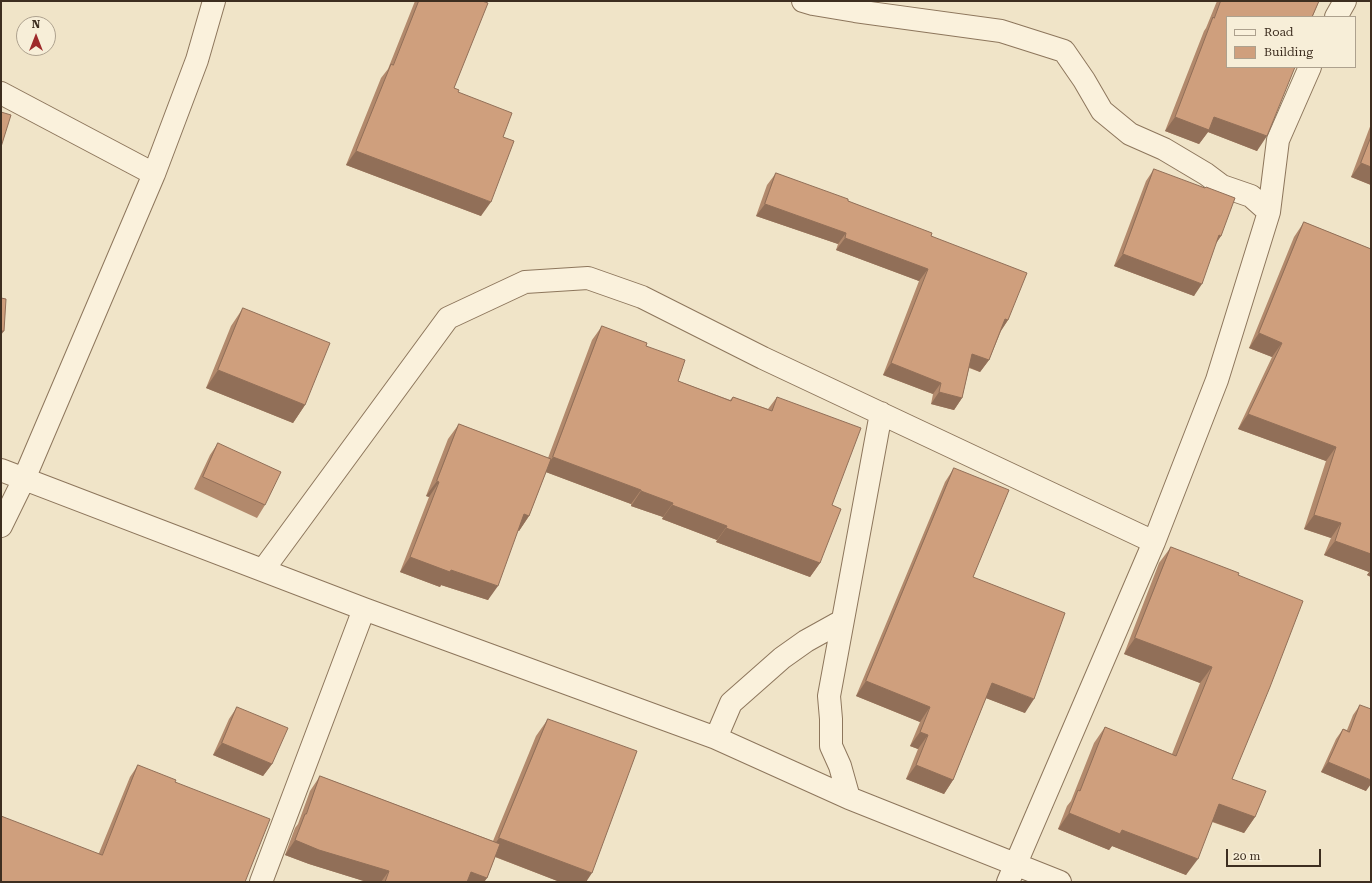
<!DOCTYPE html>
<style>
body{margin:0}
#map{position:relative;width:1372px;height:883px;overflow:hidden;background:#f0e4c8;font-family:"Roboto Serif",serif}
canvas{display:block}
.frame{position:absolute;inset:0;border:2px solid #3d2e20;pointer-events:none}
.legend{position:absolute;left:1226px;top:16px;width:130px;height:52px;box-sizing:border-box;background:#f7eed8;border:1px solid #ada18e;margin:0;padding:5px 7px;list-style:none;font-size:12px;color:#3d2e20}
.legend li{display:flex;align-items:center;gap:8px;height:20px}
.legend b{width:20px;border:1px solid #ada18e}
.north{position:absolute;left:16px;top:16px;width:40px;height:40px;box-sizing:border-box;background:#f7eed8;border:1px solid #ada18e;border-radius:50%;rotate:0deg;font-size:11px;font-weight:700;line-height:16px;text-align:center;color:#3d2e20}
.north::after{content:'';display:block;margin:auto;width:14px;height:18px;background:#9e2a2b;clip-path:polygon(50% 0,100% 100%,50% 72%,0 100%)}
.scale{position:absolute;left:1226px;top:849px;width:95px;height:18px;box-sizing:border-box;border:2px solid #3d2e20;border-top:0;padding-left:5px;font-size:12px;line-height:14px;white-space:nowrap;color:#3d2e20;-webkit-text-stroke:3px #f7eed8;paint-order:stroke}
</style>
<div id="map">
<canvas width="1372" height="883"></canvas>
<div class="frame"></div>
<ul class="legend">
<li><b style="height:5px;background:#faf1dc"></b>Road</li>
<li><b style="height:11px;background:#cf9f7d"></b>Building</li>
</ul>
<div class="north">N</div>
<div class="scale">20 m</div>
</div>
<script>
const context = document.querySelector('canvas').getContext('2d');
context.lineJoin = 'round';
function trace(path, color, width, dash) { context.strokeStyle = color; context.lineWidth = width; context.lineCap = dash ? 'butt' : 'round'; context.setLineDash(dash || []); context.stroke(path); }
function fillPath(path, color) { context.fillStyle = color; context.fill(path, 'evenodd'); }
const minor = new Path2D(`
 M 803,1 L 813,4 L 855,11 L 1001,31 L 1064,51 L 1084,80 L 1102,111 L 1130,134 L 1164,149 L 1206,174 L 1222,186 L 1251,196 L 1269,212
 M 1336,17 L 1345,1
 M 1,93 L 154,174
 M 1,470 L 364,609 L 716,738 L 849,798 L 1060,882
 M 1,526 L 24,479 L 154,174 L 197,60 L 214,1
 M 263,570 L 448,318 L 525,282 L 588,278 L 642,297 L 763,358 L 1154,542
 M 716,738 L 731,703 L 782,658 L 806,641 L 842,621
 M 849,798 L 840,766 L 831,746 L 831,719 L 829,696 L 881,413
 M 261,882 L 364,609
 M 1008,882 L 1154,542 L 1217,380 L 1269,212 L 1278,140 L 1310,67`);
trace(minor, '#8d765c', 24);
trace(minor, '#faf1dc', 22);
fillPath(new Path2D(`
 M 415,1 L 482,1 L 454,88 L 503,137 L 481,216 L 346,165 L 381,78 L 388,69 Z
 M 1217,1 L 1319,1 L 1257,151 L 1208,132 L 1199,144 L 1165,131 L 1204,31 L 1206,28 Z
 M 1371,124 L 1371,185 L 1351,177 Z
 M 1154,169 L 1221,236 L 1215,244 L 1194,296 L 1114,266 L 1146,181 Z
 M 776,173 L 848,201 L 931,236 L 1008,320 L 1001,331 L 989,360 L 980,372 L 969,368 L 962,398 L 954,410 L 931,404 L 933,394 L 883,375 L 919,281 L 836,250 L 838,244 L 756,216 L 767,185 Z
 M 1304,222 L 1371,249 L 1371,577 L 1367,575 L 1369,572 L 1324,555 L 1331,538 L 1304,529 L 1326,461 L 1238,429 L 1272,357 L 1249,348 L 1294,237 Z
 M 243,308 L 305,405 L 293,423 L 206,388 L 231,326 Z
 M 602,326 L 646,346 L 678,381 L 730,400 L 733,397 L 768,409 L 777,397 L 832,505 L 820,563 L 810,577 L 716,542 L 717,540 L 662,519 L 663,517 L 631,506 L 631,504 L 546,472 L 529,516 L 519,531 L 518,530 L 488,600 L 441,585 L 440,587 L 400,572 L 429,497 L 426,496 L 448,439 L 459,424 L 548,458 L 592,340 Z
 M 218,443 L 265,505 L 257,518 L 194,489 L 210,455 Z
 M 954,468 L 973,577 L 1025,713 L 986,698 L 953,780 L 944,794 L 906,779 L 918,749 L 910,746 L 920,722 L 856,696 L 945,482 Z
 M 1171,547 L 1238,575 L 1232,779 L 1255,817 L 1244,833 L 1212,822 L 1186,875 L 1112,846 L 1109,850 L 1058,829 L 1067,806 L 1071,801 L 1094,743 L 1105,727 L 1172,754 L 1200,683 L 1124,654 L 1159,563 Z
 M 1360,705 L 1366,791 L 1321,772 L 1336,739 L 1343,729 L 1347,730 L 1353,715 Z
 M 237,707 L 272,764 L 263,776 L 213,755 L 229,719 Z
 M 548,719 L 587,881 L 590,882 L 560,882 L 495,857 L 487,878 L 484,882 L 367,882 L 309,864 L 285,855 L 295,828 L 298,824 L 310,791 L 320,776 L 493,841 L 536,736 Z
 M 138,765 L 175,782 L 245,882 L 1,882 L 99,853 L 130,777 Z`), '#b2896c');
fillPath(new Path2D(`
 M 1175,117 L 1214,117 L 1267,136 L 1257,151 L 1208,132 L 1199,144 L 1165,131 Z
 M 356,151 L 491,202 L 481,216 L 346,165 Z
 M 1361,163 L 1371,167 L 1371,185 L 1351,177 Z
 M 765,204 L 846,233 L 838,244 L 756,216 Z
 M 1219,235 L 1221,236 L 1213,248 Z
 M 845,238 L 928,269 L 919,281 L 836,250 Z
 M 1123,254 L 1202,284 L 1194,296 L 1114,266 Z
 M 1005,319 L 1008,320 L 1000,332 Z
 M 1,331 L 4,331 L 1,335 Z
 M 1259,333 L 1282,343 L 1272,357 L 1249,348 Z
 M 972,354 L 989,360 L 980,372 L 964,365 Z
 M 891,363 L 941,383 L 933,394 L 883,375 Z
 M 218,370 L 305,405 L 293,423 L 206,388 Z
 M 939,392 L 962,398 L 954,410 L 931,404 Z
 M 1248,414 L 1336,447 L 1326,461 L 1238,429 Z
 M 553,457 L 641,490 L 631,504 L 543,471 Z
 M 437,481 L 439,482 L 429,497 L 426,496 Z
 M 641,491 L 673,503 L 663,517 L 631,506 Z
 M 672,505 L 727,526 L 717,540 L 662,519 Z
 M 524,514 L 529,516 L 519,531 L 513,529 Z
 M 1314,515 L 1341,523 L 1331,538 L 1304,529 Z
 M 726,528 L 820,563 L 810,577 L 716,542 Z
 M 1335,541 L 1371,554 L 1371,569 L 1369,572 L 1324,555 Z
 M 410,557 L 451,570 L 498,586 L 488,600 L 441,585 L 440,587 L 400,572 Z
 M 1371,570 L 1371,577 L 1367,575 Z
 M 1135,638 L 1212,667 L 1200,683 L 1124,654 Z
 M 866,681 L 930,707 L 920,722 L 856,696 Z
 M 992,683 L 1034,699 L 1025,713 L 983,697 Z
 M 920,732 L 928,735 L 918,749 L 910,746 Z
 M 222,743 L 272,764 L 263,776 L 213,755 Z
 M 1328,762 L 1371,780 L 1371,784 L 1366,791 L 1321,772 Z
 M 916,765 L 953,780 L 944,794 L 906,779 Z
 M 1219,804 L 1255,817 L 1244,833 L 1208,820 Z
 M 1069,813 L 1122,830 L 1198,859 L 1186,875 L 1112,846 L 1109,850 L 1058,829 Z
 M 499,838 L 592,873 L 586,882 L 586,880 L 585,882 L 560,882 L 488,854 Z
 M 295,840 L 389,871 L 381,882 L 367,882 L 309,864 L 285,855 Z
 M 471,872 L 487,878 L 484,882 L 464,882 Z`), '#916f58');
const building = new Path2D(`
 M 419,1 L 482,1 L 488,3 L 454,88 L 459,90 L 458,92 L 512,113 L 503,137 L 514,141 L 491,202 L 356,151 L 391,64 L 393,65 Z
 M 1221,1 L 1319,1 L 1312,17 L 1227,17 L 1227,67 L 1295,67 L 1267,136 L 1214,117 L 1209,130 L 1175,117 L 1213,17 L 1214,18 Z
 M 1,112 L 11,115 L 1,147 Z
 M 1371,137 L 1371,167 L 1361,163 Z
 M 1154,169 L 1205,188 L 1206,187 L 1235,198 L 1221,236 L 1219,235 L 1202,284 L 1123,254 Z
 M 776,173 L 848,199 L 848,201 L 932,233 L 931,236 L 1027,273 L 1008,320 L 1005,319 L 989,360 L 972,354 L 962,398 L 939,392 L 941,383 L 891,363 L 928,269 L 845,238 L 846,233 L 765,204 Z
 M 1304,222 L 1371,249 L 1371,554 L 1335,541 L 1341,523 L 1314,515 L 1336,447 L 1248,414 L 1282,343 L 1259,333 Z
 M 1,298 L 6,299 L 4,331 L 1,331 Z
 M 243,308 L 330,343 L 305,405 L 218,370 Z
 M 602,326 L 647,343 L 646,346 L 685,360 L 678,381 L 731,401 L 733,397 L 772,411 L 777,397 L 861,428 L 832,505 L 841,509 L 820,563 L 726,528 L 727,526 L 672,505 L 673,503 L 641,491 L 641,490 L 553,457 Z
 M 459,424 L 551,459 L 529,516 L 524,514 L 498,586 L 451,570 L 450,572 L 410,557 L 439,482 L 437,481 Z
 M 218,443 L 281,472 L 265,505 L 203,477 Z
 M 954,468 L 1009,490 L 973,577 L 1065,613 L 1034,699 L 992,683 L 953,780 L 916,765 L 928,735 L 920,732 L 930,707 L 866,681 Z
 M 1171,547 L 1239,573 L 1238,575 L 1303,601 L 1270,687 L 1232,779 L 1266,791 L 1255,817 L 1219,804 L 1198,859 L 1122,830 L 1120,834 L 1069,813 L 1078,790 L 1080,791 L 1105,727 L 1176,756 L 1212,667 L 1135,638 Z
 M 1360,705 L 1371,709 L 1371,780 L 1328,762 L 1343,729 L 1349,732 Z
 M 237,707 L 288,728 L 272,764 L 222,743 Z
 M 548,719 L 637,751 L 592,873 L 499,838 Z
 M 138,765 L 176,780 L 175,782 L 270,819 L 245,882 L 1,882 L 1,816 L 102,855 Z
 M 320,776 L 500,844 L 487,878 L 471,872 L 467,882 L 385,882 L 389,871 L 319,850 L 295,840 L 305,814 L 306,814 Z`);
fillPath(building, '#cf9f7d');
trace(building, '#916f58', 1);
</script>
